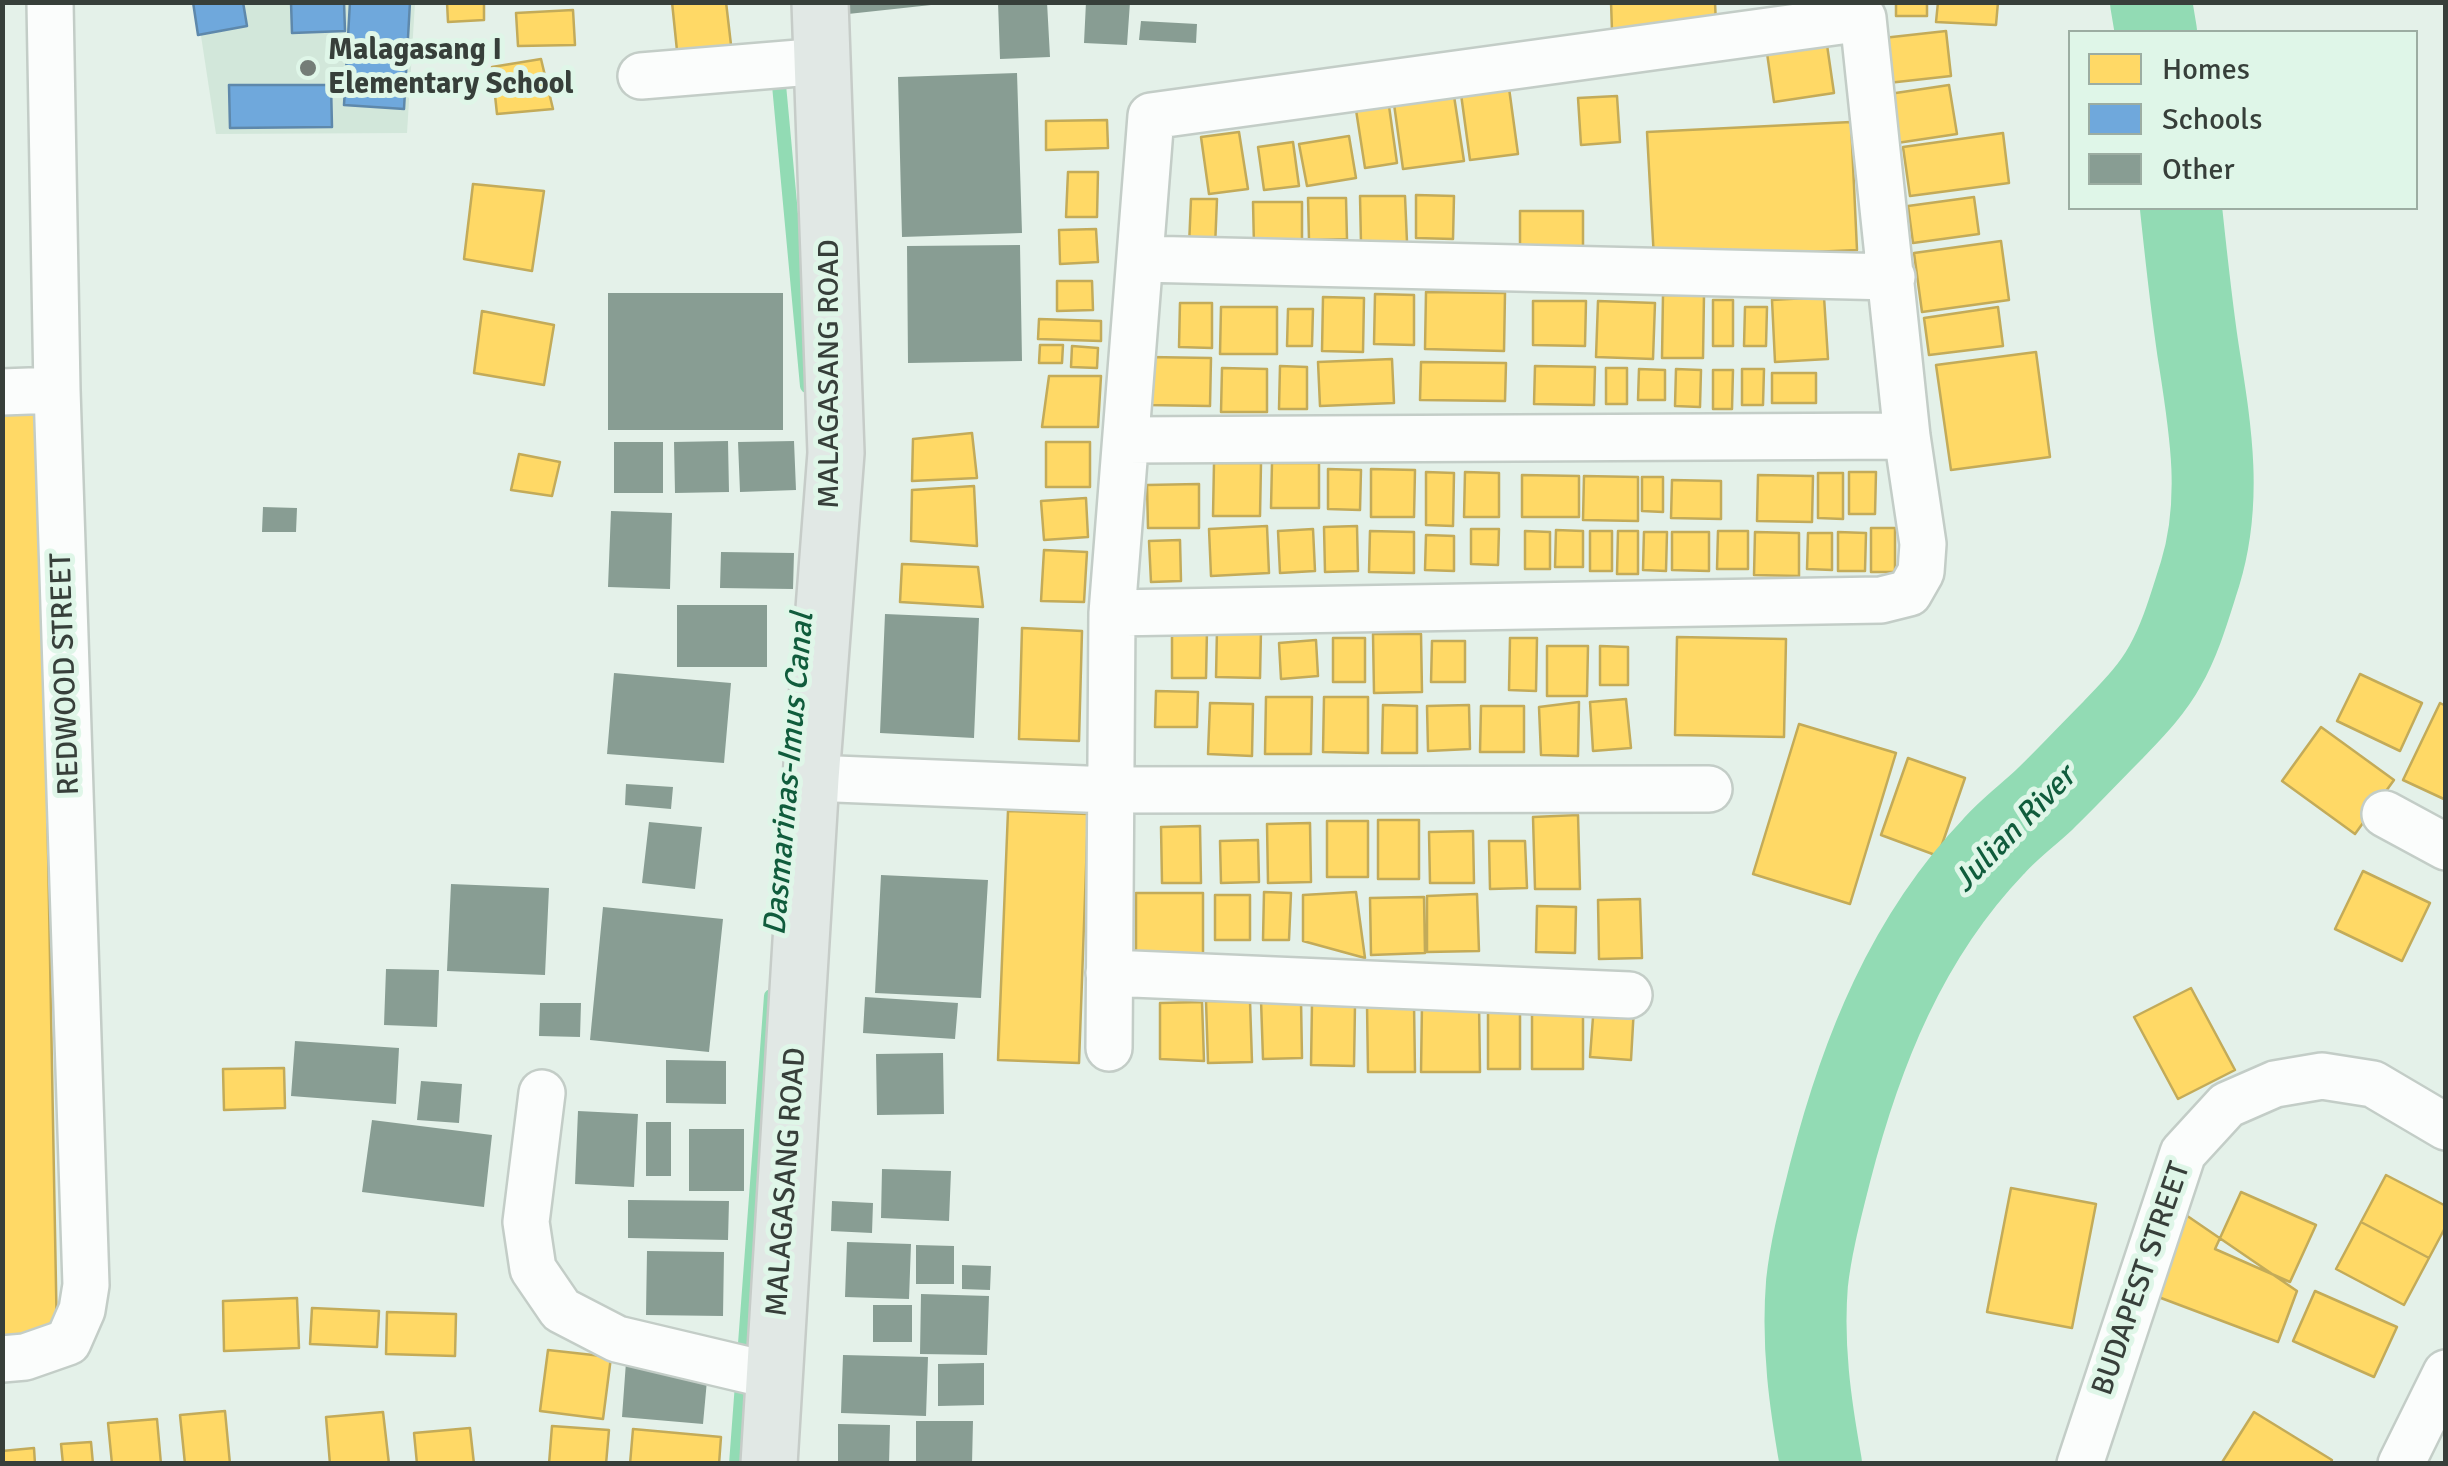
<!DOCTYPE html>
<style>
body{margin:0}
#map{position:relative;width:2448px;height:1466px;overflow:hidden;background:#e4f1e9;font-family:Signika,sans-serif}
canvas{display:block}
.frame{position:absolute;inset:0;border:5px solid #373f3a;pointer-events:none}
.legend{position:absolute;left:2068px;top:30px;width:350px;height:180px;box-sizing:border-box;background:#dff6e8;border:2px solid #9cada2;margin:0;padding:12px 18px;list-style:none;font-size:30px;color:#373f3a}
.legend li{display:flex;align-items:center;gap:20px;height:50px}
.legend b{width:50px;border:2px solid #9cada2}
</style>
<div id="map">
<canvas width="2448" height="1466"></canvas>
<div class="frame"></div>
<ul class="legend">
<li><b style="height:28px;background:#ffd966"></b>Homes</li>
<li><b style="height:28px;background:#6fa8dc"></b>Schools</li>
<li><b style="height:28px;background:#889d93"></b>Other</li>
</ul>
</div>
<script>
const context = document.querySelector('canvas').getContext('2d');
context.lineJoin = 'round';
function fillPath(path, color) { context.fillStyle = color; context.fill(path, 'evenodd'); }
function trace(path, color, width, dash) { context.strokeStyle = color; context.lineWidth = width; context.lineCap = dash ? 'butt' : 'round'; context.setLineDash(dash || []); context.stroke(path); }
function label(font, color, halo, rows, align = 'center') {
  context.font = font + ' Signika,sans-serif'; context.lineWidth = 10; context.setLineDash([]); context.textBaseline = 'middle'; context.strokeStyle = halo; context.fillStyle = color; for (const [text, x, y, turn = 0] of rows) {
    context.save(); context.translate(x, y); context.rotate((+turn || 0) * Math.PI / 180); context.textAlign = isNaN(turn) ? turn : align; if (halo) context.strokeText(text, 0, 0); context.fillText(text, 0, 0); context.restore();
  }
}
fillPath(new Path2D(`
 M 196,3 L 415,3 L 407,133 L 216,134 Z`), '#d2e7da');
const homes = new Path2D(`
 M 447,2 L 484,2 L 484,20 L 448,22 Z
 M 672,2 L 726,2 L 733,62 L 679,70 Z
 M 1611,2 L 1715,2 L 1716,25 L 1612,31 Z
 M 1896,2 L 1927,2 L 1927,16 L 1896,16 Z
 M 1938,2 L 1998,2 L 1996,25 L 1936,22 Z
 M 573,10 L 575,45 L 518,46 L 516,13 Z
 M 1946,31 L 1951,76 L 1888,83 L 1883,38 Z
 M 1827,45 L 1834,93 L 1774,102 L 1767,53 Z
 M 541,59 L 553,109 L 497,114 L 492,67 Z
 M 1949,85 L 1957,134 L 1897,143 L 1889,94 Z
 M 1509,88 L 1518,154 L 1470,160 L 1461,94 Z
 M 1454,96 L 1464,161 L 1403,169 L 1394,104 Z
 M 1617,96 L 1620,142 L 1581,145 L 1578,98 Z
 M 1389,106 L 1397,163 L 1365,168 L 1356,110 Z
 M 1107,120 L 1108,148 L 1046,150 L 1046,121 Z
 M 1851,122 L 1857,250 L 1654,259 L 1647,132 Z
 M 1239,132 L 1248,189 L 1209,194 L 1201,137 Z
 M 2003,133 L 2009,183 L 1910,196 L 1903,147 Z
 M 1349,136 L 1356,178 L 1307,186 L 1299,144 Z
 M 1293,142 L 1299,186 L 1264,190 L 1258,147 Z
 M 1068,172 L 1098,172 L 1097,217 L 1066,217 Z
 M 473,184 L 544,191 L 532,271 L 464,259 Z
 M 1416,195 L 1454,196 L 1453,239 L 1416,238 Z
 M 1360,196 L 1405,196 L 1407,242 L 1361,243 Z
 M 1974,197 L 1979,234 L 1913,243 L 1908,206 Z
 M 1308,198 L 1346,198 L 1347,239 L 1309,240 Z
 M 1191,199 L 1217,199 L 1215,247 L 1189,246 Z
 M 1253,202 L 1302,202 L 1302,247 L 1254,247 Z
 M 1520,211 L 1583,211 L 1583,264 L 1520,264 Z
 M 1096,229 L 1098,262 L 1060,264 L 1059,230 Z
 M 2001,241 L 2009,300 L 1922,312 L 1914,253 Z
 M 1057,281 L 1092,281 L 1093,310 L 1057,311 Z
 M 1426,292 L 1505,293 L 1504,351 L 1425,349 Z
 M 1375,294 L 1414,295 L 1414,345 L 1374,344 Z
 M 1663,295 L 1704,295 L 1703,358 L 1662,358 Z
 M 1323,297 L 1364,298 L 1363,352 L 1322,351 Z
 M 1824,297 L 1828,359 L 1775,362 L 1772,300 Z
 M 1713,300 L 1733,300 L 1733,346 L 1713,346 Z
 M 1533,301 L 1586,301 L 1585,346 L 1533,345 Z
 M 1598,301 L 1655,303 L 1653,359 L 1596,357 Z
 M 1180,303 L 1212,303 L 1212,348 L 1179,347 Z
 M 1221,307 L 1277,307 L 1277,354 L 1220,354 Z
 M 1745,307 L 1767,307 L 1766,346 L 1744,346 Z
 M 1998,307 L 2003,346 L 1929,355 L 1924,318 Z
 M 1288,309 L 1313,309 L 1312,346 L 1287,346 Z
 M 482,311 L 554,325 L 544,385 L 474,373 Z
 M 1039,319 L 1101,321 L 1101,341 L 1038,339 Z
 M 1040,345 L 1063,345 L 1062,363 L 1039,363 Z
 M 1072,346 L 1098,348 L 1097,368 L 1071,367 Z
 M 2036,352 L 2050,457 L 1951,470 L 1936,365 Z
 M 1149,357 L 1211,358 L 1210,406 L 1148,405 Z
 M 1392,359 L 1394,403 L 1320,406 L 1318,362 Z
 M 1421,362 L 1506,363 L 1505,401 L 1420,400 Z
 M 1280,366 L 1307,367 L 1307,409 L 1279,409 Z
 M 1535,366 L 1595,367 L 1594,405 L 1534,404 Z
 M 1222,368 L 1267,369 L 1267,412 L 1221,412 Z
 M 1606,368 L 1627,368 L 1627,404 L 1606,404 Z
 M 1639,369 L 1665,370 L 1665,400 L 1638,400 Z
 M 1676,369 L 1701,370 L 1700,407 L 1675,406 Z
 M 1742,369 L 1764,369 L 1763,405 L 1742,405 Z
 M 1713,370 L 1733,370 L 1732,409 L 1713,409 Z
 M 1772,373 L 1816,373 L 1816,403 L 1772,403 Z
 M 1049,376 L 1101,376 L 1098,427 L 1042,427 Z
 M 2,411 L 40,411 L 57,1340 L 2,1341 Z
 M 972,433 L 977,478 L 912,481 L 913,439 Z
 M 1046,442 L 1090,442 L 1090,487 L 1046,487 Z
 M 519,454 L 560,462 L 552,496 L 511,490 Z
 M 1214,463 L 1261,463 L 1260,516 L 1213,516 Z
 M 1272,463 L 1319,463 L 1319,508 L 1271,508 Z
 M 1328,469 L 1361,470 L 1360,510 L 1328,509 Z
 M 1371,469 L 1415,470 L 1414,517 L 1371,517 Z
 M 1426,472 L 1454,473 L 1453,526 L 1426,525 Z
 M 1465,472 L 1499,473 L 1499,517 L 1464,517 Z
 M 1849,472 L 1876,472 L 1875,514 L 1849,514 Z
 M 1818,473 L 1843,473 L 1843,519 L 1818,518 Z
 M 1522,475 L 1579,476 L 1579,517 L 1522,517 Z
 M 1758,475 L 1813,476 L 1812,522 L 1757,521 Z
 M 1584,476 L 1638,477 L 1638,521 L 1583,520 Z
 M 1642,477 L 1663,477 L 1663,512 L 1642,511 Z
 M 1672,480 L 1721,481 L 1721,519 L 1671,518 Z
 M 1199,484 L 1199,528 L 1148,528 L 1147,485 Z
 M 974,486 L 977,546 L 911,541 L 912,490 Z
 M 1086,498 L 1088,537 L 1044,540 L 1041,501 Z
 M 1267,526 L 1269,573 L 1211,576 L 1209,529 Z
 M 1357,526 L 1358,571 L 1325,572 L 1324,527 Z
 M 1871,528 L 1895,528 L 1895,572 L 1871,572 Z
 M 1313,529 L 1315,571 L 1280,573 L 1278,531 Z
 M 1471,529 L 1499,529 L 1498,565 L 1471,564 Z
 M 1556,530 L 1583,531 L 1583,567 L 1555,567 Z
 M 1370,531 L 1414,532 L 1414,573 L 1369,572 Z
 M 1525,531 L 1550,532 L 1550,569 L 1525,569 Z
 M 1590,531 L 1612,531 L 1612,571 L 1590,571 Z
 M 1618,531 L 1638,531 L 1638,574 L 1617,574 Z
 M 1718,531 L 1748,531 L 1748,569 L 1717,569 Z
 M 1644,532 L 1667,532 L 1666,571 L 1643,570 Z
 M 1672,532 L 1709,532 L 1709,571 L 1672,570 Z
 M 1755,532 L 1799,533 L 1799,576 L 1754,575 Z
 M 1838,532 L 1866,533 L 1865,571 L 1838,571 Z
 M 1808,533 L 1832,533 L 1832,570 L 1807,569 Z
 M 1426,535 L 1454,536 L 1454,571 L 1425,570 Z
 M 1180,540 L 1181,581 L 1151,582 L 1149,541 Z
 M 1044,550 L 1087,552 L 1084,602 L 1041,601 Z
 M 902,564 L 978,567 L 983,607 L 900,602 Z
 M 1022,628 L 1082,631 L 1079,741 L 1019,739 Z
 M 1172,629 L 1207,630 L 1206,678 L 1172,678 Z
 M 1217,629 L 1261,630 L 1260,678 L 1216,677 Z
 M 1373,634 L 1421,634 L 1422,692 L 1374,693 Z
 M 1677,637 L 1786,639 L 1784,737 L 1675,735 Z
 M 1333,638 L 1365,638 L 1365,682 L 1333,682 Z
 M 1510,638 L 1537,638 L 1536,691 L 1509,690 Z
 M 1316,640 L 1318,676 L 1281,679 L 1279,643 Z
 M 1432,641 L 1465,641 L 1465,682 L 1431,682 Z
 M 1547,646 L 1588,646 L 1587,696 L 1547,696 Z
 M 1600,646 L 1628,647 L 1628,685 L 1600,685 Z
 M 2360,674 L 2422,703 L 2400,751 L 2337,721 Z
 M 1156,691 L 1198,692 L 1197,727 L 1155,727 Z
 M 1266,697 L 1312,697 L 1311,754 L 1265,754 Z
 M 1324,697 L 1368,697 L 1368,753 L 1323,752 Z
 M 1626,699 L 1631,748 L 1593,751 L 1590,702 Z
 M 1579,702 L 1578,756 L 1541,755 L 1539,707 Z
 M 1210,703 L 1253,704 L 1252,756 L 1208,754 Z
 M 2440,703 L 2446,706 L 2446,800 L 2403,780 Z
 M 1383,705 L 1417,706 L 1417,753 L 1382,753 Z
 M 1469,705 L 1470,749 L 1428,751 L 1427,706 Z
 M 1481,706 L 1524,706 L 1524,752 L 1480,752 Z
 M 1799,724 L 1896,753 L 1850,904 L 1753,874 Z
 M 2321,727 L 2394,780 L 2355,834 L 2282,781 Z
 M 1908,758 L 1965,778 L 1938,856 L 1881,835 Z
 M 1008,811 L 1088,814 L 1079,1063 L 998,1060 Z
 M 1578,815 L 1580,889 L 1535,889 L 1533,817 Z
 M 1378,820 L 1419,820 L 1419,879 L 1378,879 Z
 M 1327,821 L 1368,821 L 1368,877 L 1327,877 Z
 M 1310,823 L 1311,882 L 1268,883 L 1267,824 Z
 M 1200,826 L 1201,883 L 1162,883 L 1161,827 Z
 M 1473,831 L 1474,883 L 1430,883 L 1429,832 Z
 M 1258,840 L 1259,882 L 1221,883 L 1220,841 Z
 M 1489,841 L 1525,841 L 1527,888 L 1490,889 Z
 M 2363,871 L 2430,903 L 2402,961 L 2335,929 Z
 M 1264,892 L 1291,893 L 1289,940 L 1263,940 Z
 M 1356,892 L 1365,958 L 1303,941 L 1303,895 Z
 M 1136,893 L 1203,893 L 1203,954 L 1136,954 Z
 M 1477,894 L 1479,951 L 1427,952 L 1427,896 Z
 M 1215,895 L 1250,895 L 1250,940 L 1215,940 Z
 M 1424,897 L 1425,953 L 1371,955 L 1370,898 Z
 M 1640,899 L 1642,958 L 1599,959 L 1598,900 Z
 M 1537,906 L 1576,907 L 1575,953 L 1536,952 Z
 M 2191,988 L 2235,1070 L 2178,1099 L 2134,1017 Z
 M 1261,1000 L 1301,1000 L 1302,1058 L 1263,1059 Z
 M 1206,1001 L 1250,1001 L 1252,1062 L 1208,1063 Z
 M 1202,1002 L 1204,1061 L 1160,1059 L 1160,1003 Z
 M 1312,1003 L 1355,1005 L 1354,1066 L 1311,1065 Z
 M 1414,1003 L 1415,1072 L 1368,1072 L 1367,1004 Z
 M 1422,1003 L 1479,1003 L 1480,1072 L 1421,1072 Z
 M 1488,1003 L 1520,1003 L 1520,1069 L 1488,1069 Z
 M 1532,1003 L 1583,1003 L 1583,1069 L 1532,1069 Z
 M 1594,1004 L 1634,1007 L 1631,1060 L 1590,1057 Z
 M 284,1068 L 285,1108 L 224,1110 L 223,1069 Z
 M 2386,1175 L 2446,1206 L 2446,1226 L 2429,1258 L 2361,1222 Z
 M 2011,1188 L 2096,1204 L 2072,1328 L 1987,1312 Z
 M 2241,1192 L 2316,1225 L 2290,1282 L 2215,1249 Z
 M 2183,1213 L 2297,1291 L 2278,1342 L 2153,1295 Z
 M 2361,1222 L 2429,1258 L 2404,1305 L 2336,1269 Z
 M 2315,1291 L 2397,1327 L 2374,1377 L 2293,1341 Z
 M 297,1298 L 299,1348 L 224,1351 L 223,1301 Z
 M 312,1308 L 379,1311 L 377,1347 L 310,1344 Z
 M 387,1312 L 456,1314 L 455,1356 L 386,1354 Z
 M 548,1350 L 611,1357 L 603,1419 L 540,1411 Z
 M 225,1411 L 230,1464 L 185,1464 L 180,1415 Z
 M 383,1412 L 389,1464 L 330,1464 L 326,1417 Z
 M 2254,1412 L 2332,1460 L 2330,1464 L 2221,1464 Z
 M 157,1419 L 161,1464 L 112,1464 L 108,1423 Z
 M 552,1426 L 609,1430 L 606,1464 L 549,1464 Z
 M 470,1428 L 474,1464 L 417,1464 L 414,1433 Z
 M 633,1429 L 721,1437 L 719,1464 L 630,1464 Z
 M 91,1442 L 93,1464 L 63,1464 L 61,1444 Z
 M 34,1448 L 35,1464 L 2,1464 L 2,1451 Z`);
fillPath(homes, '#ffd966');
trace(homes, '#c3ab59', 2.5);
const schools = new Path2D(`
 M 193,2 L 243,2 L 247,26 L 198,35 Z
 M 291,2 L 344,2 L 345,31 L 292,33 Z
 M 350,2 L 410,2 L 404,109 L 344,105 Z
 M 229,85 L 331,85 L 332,127 L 230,128 Z`);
fillPath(schools, '#6fa8dc');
trace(schools, '#5e88ab', 2.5);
trace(new Path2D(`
 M 779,85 L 807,386
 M 736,1464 L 771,996`), '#92dbb4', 14);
trace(new Path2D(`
 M 2151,2 L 2156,32
 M 1821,1464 C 1810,1403 1802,1345 1807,1283 C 1811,1246 1821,1209 1830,1173 C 1861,1052 1907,937 1994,846 C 2009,829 2028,815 2044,800 C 2068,777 2090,753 2113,730 C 2132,710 2152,690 2165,666 C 2181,638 2190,605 2200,574 C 2223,499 2210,426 2198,350 C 2191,303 2186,255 2181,208`), '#92dbb4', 82);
fillPath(new Path2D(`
 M 846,2 L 931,2 L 931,5 L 848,14 Z
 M 998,2 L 1047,2 L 1050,57 L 1000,59 Z
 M 1086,2 L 1130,2 L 1127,45 L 1084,43 Z
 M 1141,21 L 1197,24 L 1196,43 L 1139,40 Z
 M 1017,73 L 1022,233 L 902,237 L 898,77 Z
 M 1020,245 L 1022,361 L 908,363 L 907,246 Z
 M 608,293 L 783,293 L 783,430 L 608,430 Z
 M 728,441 L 729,492 L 675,493 L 674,442 Z
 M 794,441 L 796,490 L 740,492 L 738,442 Z
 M 614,442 L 663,442 L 663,493 L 614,493 Z
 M 263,507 L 297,508 L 296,532 L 262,532 Z
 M 611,511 L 672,513 L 670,589 L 608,587 Z
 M 721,552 L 794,553 L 793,589 L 720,588 Z
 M 677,605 L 767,605 L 767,667 L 677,667 Z
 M 885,614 L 979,618 L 974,738 L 880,733 Z
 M 614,673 L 731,683 L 724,763 L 607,754 Z
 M 626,784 L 673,787 L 671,809 L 625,805 Z
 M 649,822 L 702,827 L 695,889 L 642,883 Z
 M 881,875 L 988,880 L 981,998 L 875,993 Z
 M 451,884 L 549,888 L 545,975 L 447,971 Z
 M 603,907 L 723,919 L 709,1052 L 590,1040 Z
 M 386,969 L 439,970 L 437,1027 L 384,1025 Z
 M 865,997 L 958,1003 L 955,1039 L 863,1033 Z
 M 540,1003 L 581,1003 L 580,1037 L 539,1036 Z
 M 295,1041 L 399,1048 L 396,1104 L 291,1096 Z
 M 943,1053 L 944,1114 L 877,1115 L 876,1054 Z
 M 666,1060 L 726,1061 L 726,1104 L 666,1103 Z
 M 421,1081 L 462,1084 L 459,1123 L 417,1120 Z
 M 578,1111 L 638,1114 L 634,1187 L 575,1184 Z
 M 372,1120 L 492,1135 L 484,1207 L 362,1192 Z
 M 646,1122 L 671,1122 L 671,1176 L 646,1176 Z
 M 689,1129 L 744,1129 L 744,1191 L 689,1191 Z
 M 882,1169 L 951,1171 L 949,1221 L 881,1218 Z
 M 628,1200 L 729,1201 L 728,1240 L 628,1238 Z
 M 832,1201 L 873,1203 L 872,1233 L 831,1231 Z
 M 847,1242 L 911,1244 L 909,1299 L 845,1297 Z
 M 916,1245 L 954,1246 L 954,1284 L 916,1284 Z
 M 647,1251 L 724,1252 L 723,1316 L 646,1315 Z
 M 962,1265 L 991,1266 L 990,1290 L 962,1289 Z
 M 921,1294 L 989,1296 L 987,1355 L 920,1354 Z
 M 873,1305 L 912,1305 L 912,1342 L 873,1342 Z
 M 843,1355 L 928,1357 L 926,1416 L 841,1413 Z
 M 626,1362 L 708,1369 L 703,1424 L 622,1417 Z
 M 984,1363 L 984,1405 L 938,1406 L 938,1364 Z
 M 916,1421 L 973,1421 L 972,1464 L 916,1464 Z
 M 838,1424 L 890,1425 L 889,1464 L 838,1464 Z`), '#889d93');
const minor = new Path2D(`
 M 641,76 L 823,61
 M 1141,259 L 1892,277
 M 2,392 L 57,390
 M 1126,440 L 1907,436
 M 811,778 L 1110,790 L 1709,789
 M 2385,814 L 2446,847
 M 1109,973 L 1629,995
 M 1109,1048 L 1112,613 L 1151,116 L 1863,18 L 1907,436 L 1923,544 L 1921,572 L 1909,593 L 1881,600 L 1112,613
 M 542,1093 L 526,1222 L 533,1269 L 561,1310 L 617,1339 L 773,1376
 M 2,1359 L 25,1357 L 68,1342 L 82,1310 L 86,1285 L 57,390 L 50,2
 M 2080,1464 L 2183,1153 L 2227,1105 L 2275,1084 L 2322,1076 L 2373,1084 L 2446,1127
 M 2401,1464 L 2446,1373`);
const major = new Path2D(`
 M 769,1464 L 811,778 L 836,453 L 820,2`);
trace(minor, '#c3cdc7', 50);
trace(major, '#c6ccc8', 60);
trace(minor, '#fbfdfc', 45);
trace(major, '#e1e8e5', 55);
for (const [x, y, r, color] of [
 [308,68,10,"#747d77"]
]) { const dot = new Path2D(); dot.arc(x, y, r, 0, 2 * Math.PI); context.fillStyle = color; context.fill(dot); trace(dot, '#dff6e8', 4); }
label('bold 30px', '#373f3a', '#dff6e8', [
 ["Malagasang I",328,51],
 ["Elementary School",328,85]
], 'left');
label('30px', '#373f3a', '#dff6e8', [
 ["MALAGASANG ROAD",830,374,-90],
 ["REDWOOD STREET",66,674,-92],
 ["MALAGASANG ROAD",787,1182,-86],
 ["BUDAPEST STREET",2142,1279,-71]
]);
label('italic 32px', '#105c3c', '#dff6e8', [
 ["Dasmarinas-Imus Canal",790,774,-85],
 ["Julian River",2015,830,-46]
]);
</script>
